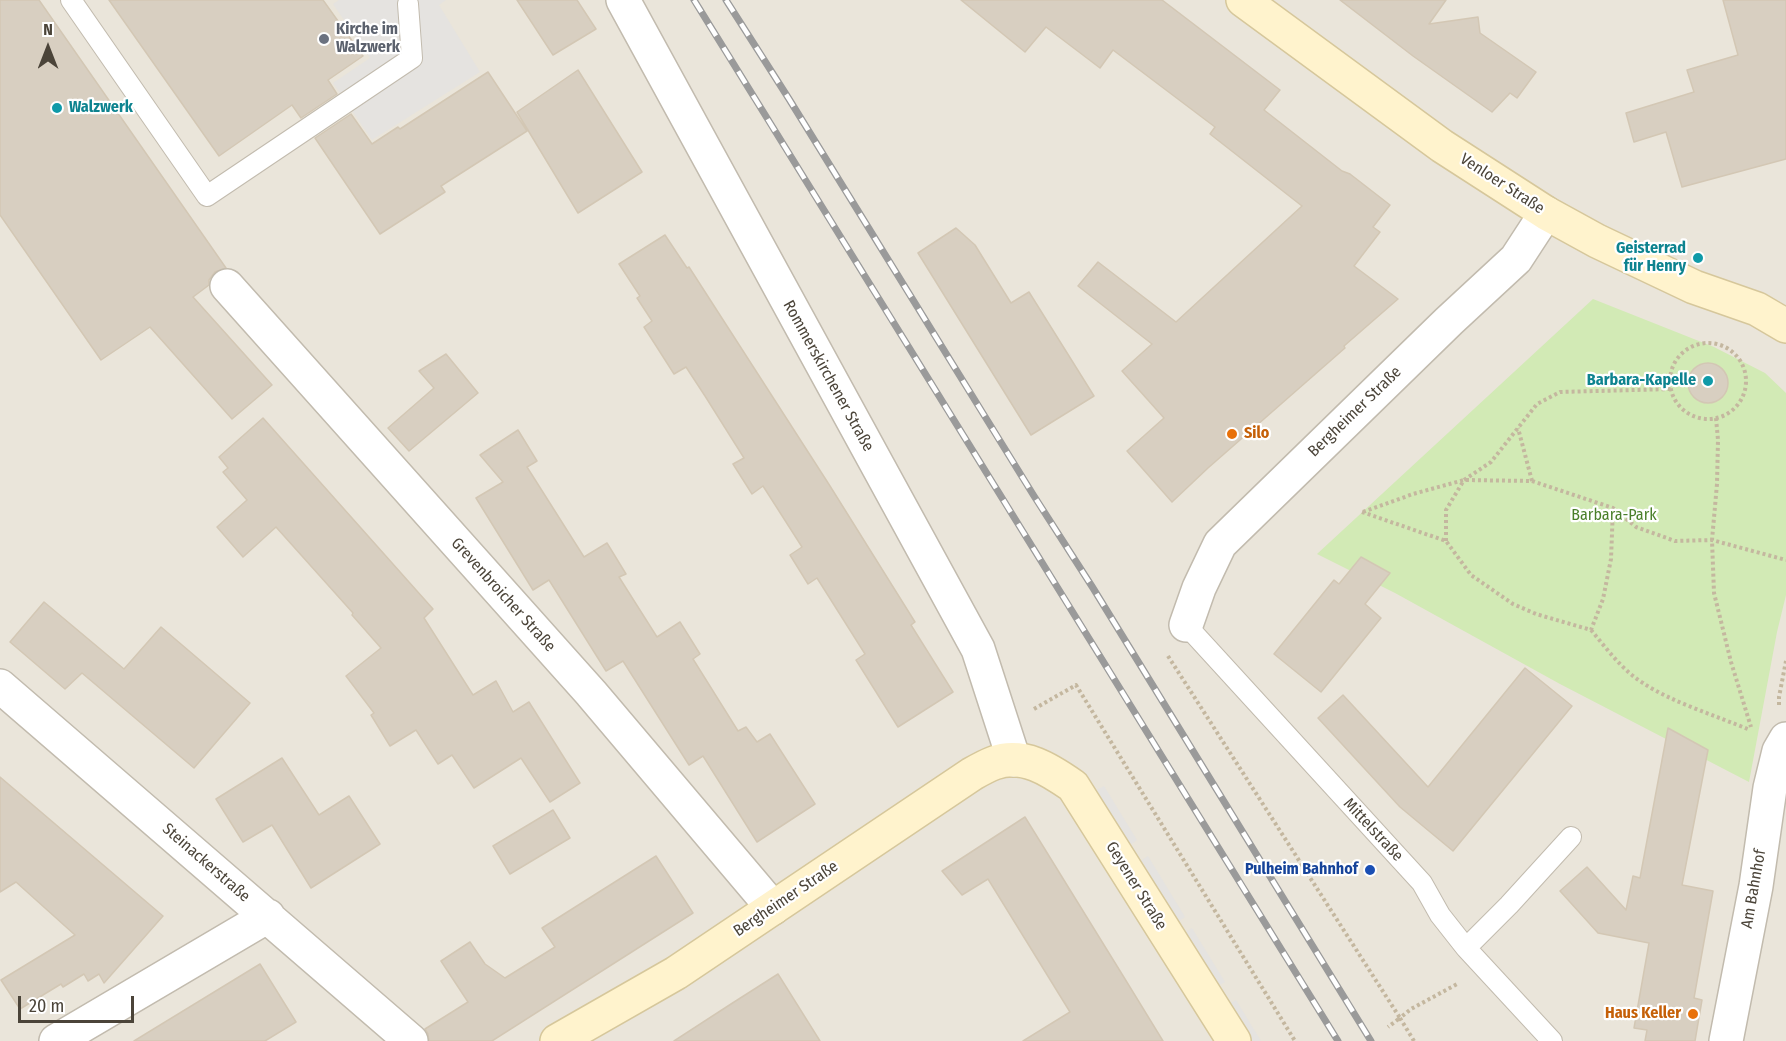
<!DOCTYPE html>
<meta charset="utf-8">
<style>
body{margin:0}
#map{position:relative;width:1786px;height:1041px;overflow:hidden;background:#f6f3ec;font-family:"Fira Sans Condensed",sans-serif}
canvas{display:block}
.north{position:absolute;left:18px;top:18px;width:60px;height:60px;-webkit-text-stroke:4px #fff;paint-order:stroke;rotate:0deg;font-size:16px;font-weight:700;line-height:24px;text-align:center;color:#4b4439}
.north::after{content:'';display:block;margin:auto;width:21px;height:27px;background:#4b4439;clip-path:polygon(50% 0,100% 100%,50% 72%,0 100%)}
.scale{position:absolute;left:18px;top:996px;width:116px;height:27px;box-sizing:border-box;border:3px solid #4b4439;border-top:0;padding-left:8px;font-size:18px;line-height:21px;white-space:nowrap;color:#4b4439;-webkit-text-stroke:4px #fff;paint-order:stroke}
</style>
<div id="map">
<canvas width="1786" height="1041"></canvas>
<div class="north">N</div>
<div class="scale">20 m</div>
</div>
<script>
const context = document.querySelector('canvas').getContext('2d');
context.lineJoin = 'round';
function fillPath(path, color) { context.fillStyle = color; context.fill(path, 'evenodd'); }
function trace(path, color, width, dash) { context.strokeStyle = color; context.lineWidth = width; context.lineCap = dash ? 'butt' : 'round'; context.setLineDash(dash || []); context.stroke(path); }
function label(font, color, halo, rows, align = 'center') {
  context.font = font + ' "Fira Sans Condensed",sans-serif'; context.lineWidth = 4.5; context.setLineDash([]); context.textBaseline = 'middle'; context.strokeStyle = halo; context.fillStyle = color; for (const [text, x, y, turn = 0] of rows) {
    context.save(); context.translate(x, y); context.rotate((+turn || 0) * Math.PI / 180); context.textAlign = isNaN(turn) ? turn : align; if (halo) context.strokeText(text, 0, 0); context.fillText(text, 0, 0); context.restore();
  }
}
fillPath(new Path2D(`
 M 0,0 L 1786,0 L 1786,1041 L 0,1041 Z`), '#eae5da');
fillPath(new Path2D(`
 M 1593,299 L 1714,347 L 1765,373 L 1786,393 L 1786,595 L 1777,632 L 1749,782 L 1560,684 L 1395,593 L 1317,554 Z`), '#d2eab5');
fillPath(new Path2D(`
 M 339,0 L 446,0 L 439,5 L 480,72 L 372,140 L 333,83 L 370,58 L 333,4 Z
 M 1104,786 L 1137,840 L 1129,846 L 1095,791 Z
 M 1148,856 L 1185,917 L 1176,923 L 1139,862 Z
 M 1192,928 L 1225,982 L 1216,987 L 1183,934 Z
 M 1236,1000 L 1261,1041 L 1249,1041 L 1227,1005 Z`), '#e5e3e0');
const building = new Path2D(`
 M 0,0 L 39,0 L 226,268 L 215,272 L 209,280 L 209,285 L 193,297 L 272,385 L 232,419 L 150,327 L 101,360 L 0,215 Z
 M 109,0 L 323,0 L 363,56 L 328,80 L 337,94 L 301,118 L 292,105 L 219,156 Z
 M 517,0 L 577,0 L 596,29 L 553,55 Z
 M 961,0 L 1162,0 L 1280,90 L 1264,110 L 1342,171 L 1350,174 L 1390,205 L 1373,227 L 1380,232 L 1354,266 L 1398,299 L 1344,346 L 1345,348 L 1208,468 L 1172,502 L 1127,451 L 1164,418 L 1122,371 L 1152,344 L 1078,286 L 1098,262 L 1176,322 L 1302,206 L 1210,134 L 1215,127 L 1113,50 L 1100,68 L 1046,27 L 1025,52 Z
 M 1340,0 L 1446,0 L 1429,24 L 1478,17 L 1480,33 L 1536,72 L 1517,98 L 1510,93 L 1492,112 L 1413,56 Z
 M 1723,0 L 1786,0 L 1786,159 L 1682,187 L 1666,132 L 1634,142 L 1626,113 L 1694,92 L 1687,70 L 1738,55 Z
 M 578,70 L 642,172 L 578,213 L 517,112 Z
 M 488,72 L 527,131 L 441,186 L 445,192 L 380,234 L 315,138 L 351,114 L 372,144 L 398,127 L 400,129 Z
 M 956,228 L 975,245 L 1011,303 L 1029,292 L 1094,396 L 1031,435 L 918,253 Z
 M 665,235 L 687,268 L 689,267 L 830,486 L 915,622 L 911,625 L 953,692 L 898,727 L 856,660 L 865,654 L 817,578 L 808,584 L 790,555 L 802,547 L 763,486 L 752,494 L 733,464 L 744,458 L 705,396 L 686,367 L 674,374 L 644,327 L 652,321 L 637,298 L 640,296 L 619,264 Z
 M 446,354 L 478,393 L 409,451 L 388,428 L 434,388 L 419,371 Z
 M1688 383a20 20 0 1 1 40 0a20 20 0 1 1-40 0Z
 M 263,418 L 433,609 L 424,618 L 473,695 L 496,681 L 513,712 L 529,702 L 580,783 L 550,802 L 521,758 L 474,788 L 452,755 L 438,764 L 416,730 L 390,746 L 371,715 L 374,713 L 346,676 L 381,648 L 352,615 L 353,613 L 276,527 L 243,557 L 217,527 L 247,500 L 223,472 L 228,468 L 219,457 Z
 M 518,430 L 537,461 L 527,467 L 584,557 L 607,543 L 626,574 L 619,577 L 657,637 L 680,622 L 700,654 L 693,659 L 738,731 L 746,727 L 757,742 L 770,734 L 815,804 L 757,842 L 703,756 L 689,765 L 623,661 L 606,671 L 549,580 L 533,590 L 476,498 L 503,482 L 480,455 Z
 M 1361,557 L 1390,573 L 1365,604 L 1381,618 L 1321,692 L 1274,654 L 1334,580 L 1339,584 Z
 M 44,602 L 124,669 L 161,627 L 250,703 L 194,768 L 82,673 L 65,689 L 10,642 Z
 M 1525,668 L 1572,706 L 1453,851 L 1400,807 L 1318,718 L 1343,695 L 1428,787 Z
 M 1668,728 L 1708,750 L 1682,885 L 1713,891 L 1694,998 L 1702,1000 L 1695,1041 L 1645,1041 L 1647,1030 L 1634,1028 L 1649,943 L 1598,933 L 1560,891 L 1587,867 L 1626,910 L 1633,876 L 1640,878 Z
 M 282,758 L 319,815 L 349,796 L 380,844 L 311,888 L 272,825 L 243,842 L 216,799 Z
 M 0,777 L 163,916 L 104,983 L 99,974 L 88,981 L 84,974 L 63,987 L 61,984 L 20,1009 L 1,980 L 75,935 L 16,882 L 0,892 Z
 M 553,810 L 570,838 L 510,874 L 493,846 Z
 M 1025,817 L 1125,979 L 1163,1041 L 1023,1041 L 1070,1012 L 988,879 L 962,895 L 942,871 Z
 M 656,856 L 693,913 L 492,1041 L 429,1041 L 428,1034 L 425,1029 L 468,1002 L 441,961 L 470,942 L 485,964 L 505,978 L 555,947 L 542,928 Z
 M 260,964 L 296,1022 L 265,1041 L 134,1041 Z
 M 778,974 L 820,1041 L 674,1041 L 731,1004 Z`);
fillPath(building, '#d8cfc1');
trace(building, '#d3c7b4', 1.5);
const lane = new Path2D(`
 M 71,0 L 207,196 L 412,58 L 408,4
 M 1186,625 L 1422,883 L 1440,915 L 1466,948 L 1552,1041
 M 1466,948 L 1509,905 L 1571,837`);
const street = new Path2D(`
 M 623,0 L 978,649 L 1014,760
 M 227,286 L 591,693 L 773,908
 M 1186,625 L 1199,588 L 1220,544 L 1449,321 L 1516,259 L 1546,213
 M 0,686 L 411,1041
 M 56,1041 L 268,916
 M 1726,1041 L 1756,886 L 1770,788 L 1779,751 L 1786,739`);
const secondary = new Path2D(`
 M 1243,0 L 1442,146 L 1546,213 L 1597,241 L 1694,287 L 1757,309 L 1786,326
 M 557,1041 L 676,973 L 972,774 C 979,770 986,766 994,763 C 1023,752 1050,770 1073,786 L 1234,1041`);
trace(lane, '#c2bbae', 22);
trace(street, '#c2bbae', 36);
trace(secondary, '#d6c79b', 36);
trace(new Path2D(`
 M1670 381a38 38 0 1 1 76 0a38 38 0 1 1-76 0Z
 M 1716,418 L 1718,440 L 1717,484 L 1712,540 L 1714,593 L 1731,662 L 1751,727
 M 1532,481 L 1613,508 L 1636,527 L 1675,541 L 1712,540 L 1786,560
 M 1362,512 L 1446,541 L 1471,575 L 1513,604 L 1536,614 L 1591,630 L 1603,599 L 1611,559 L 1613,508
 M 1363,512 L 1413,494 L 1464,480 L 1532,481 L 1518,428
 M 1446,541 L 1446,510 L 1464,480 L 1491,462 L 1537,404 L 1560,392 L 1671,389
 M 1591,630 C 1607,649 1622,670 1643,683 C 1671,702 1717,716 1750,730
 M 1168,656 L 1400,1018 L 1388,1027
 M 1779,705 L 1779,697 L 1786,661
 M 1034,709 L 1076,685 L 1295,1041
 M 1414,1041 L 1400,1018 L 1411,1009 L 1459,983`), '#c4b79f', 4, [3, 3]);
trace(lane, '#fff', 20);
trace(street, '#fff', 33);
trace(secondary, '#fff3cd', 33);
const rail = new Path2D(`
 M 694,0 L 1338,1041
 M 726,0 L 789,99 L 1034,496 L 1093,588 L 1371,1041`);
trace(rail, '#9a9a9a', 7);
trace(rail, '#fff', 4.5, [14]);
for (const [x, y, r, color] of [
 [324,39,6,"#6b7280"],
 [57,108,6,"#0f9aa8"],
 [1698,258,6,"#0f9aa8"],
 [1708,381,6,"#0f9aa8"],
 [1232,434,6,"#e8710a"],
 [1370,870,6,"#1a4fb4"],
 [1693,1014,6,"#e8710a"]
]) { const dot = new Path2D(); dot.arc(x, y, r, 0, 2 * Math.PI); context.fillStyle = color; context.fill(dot); trace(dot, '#fff', 2); }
label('bold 16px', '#5b616d', '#fff', [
 ["Kirche im",336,30],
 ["Walzwerk",336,48]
], 'left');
label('bold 16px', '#0d838f', '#fff', [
 ["Walzwerk",69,108,"left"],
 ["Geisterrad",1686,249],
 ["für Henry",1686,267],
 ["Barbara-Kapelle",1696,381]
], 'right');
label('16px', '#4b4439', '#fff', [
 ["Venloer Straße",1502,184,33],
 ["Rommerskirchener Straße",828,376,61],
 ["Bergheimer Straße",1355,412,-44],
 ["Grevenbroicher Straße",503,595,48],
 ["Mittelstraße",1373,830,47],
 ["Steinackerstraße",206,863,41],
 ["Geyener Straße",1136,886,58],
 ["Am Bahnhof",1754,889,-80],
 ["Bergheimer Straße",786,899,-34]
]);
label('bold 16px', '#c56008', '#fff', [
 ["Silo",1244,434],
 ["Haus Keller",1681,1014,"right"]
], 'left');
label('16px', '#4a7f2a', '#fff', [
 ["Barbara-Park",1614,516]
]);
label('bold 16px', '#164399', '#fff', [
 ["Pulheim Bahnhof",1358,870]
], 'right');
</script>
